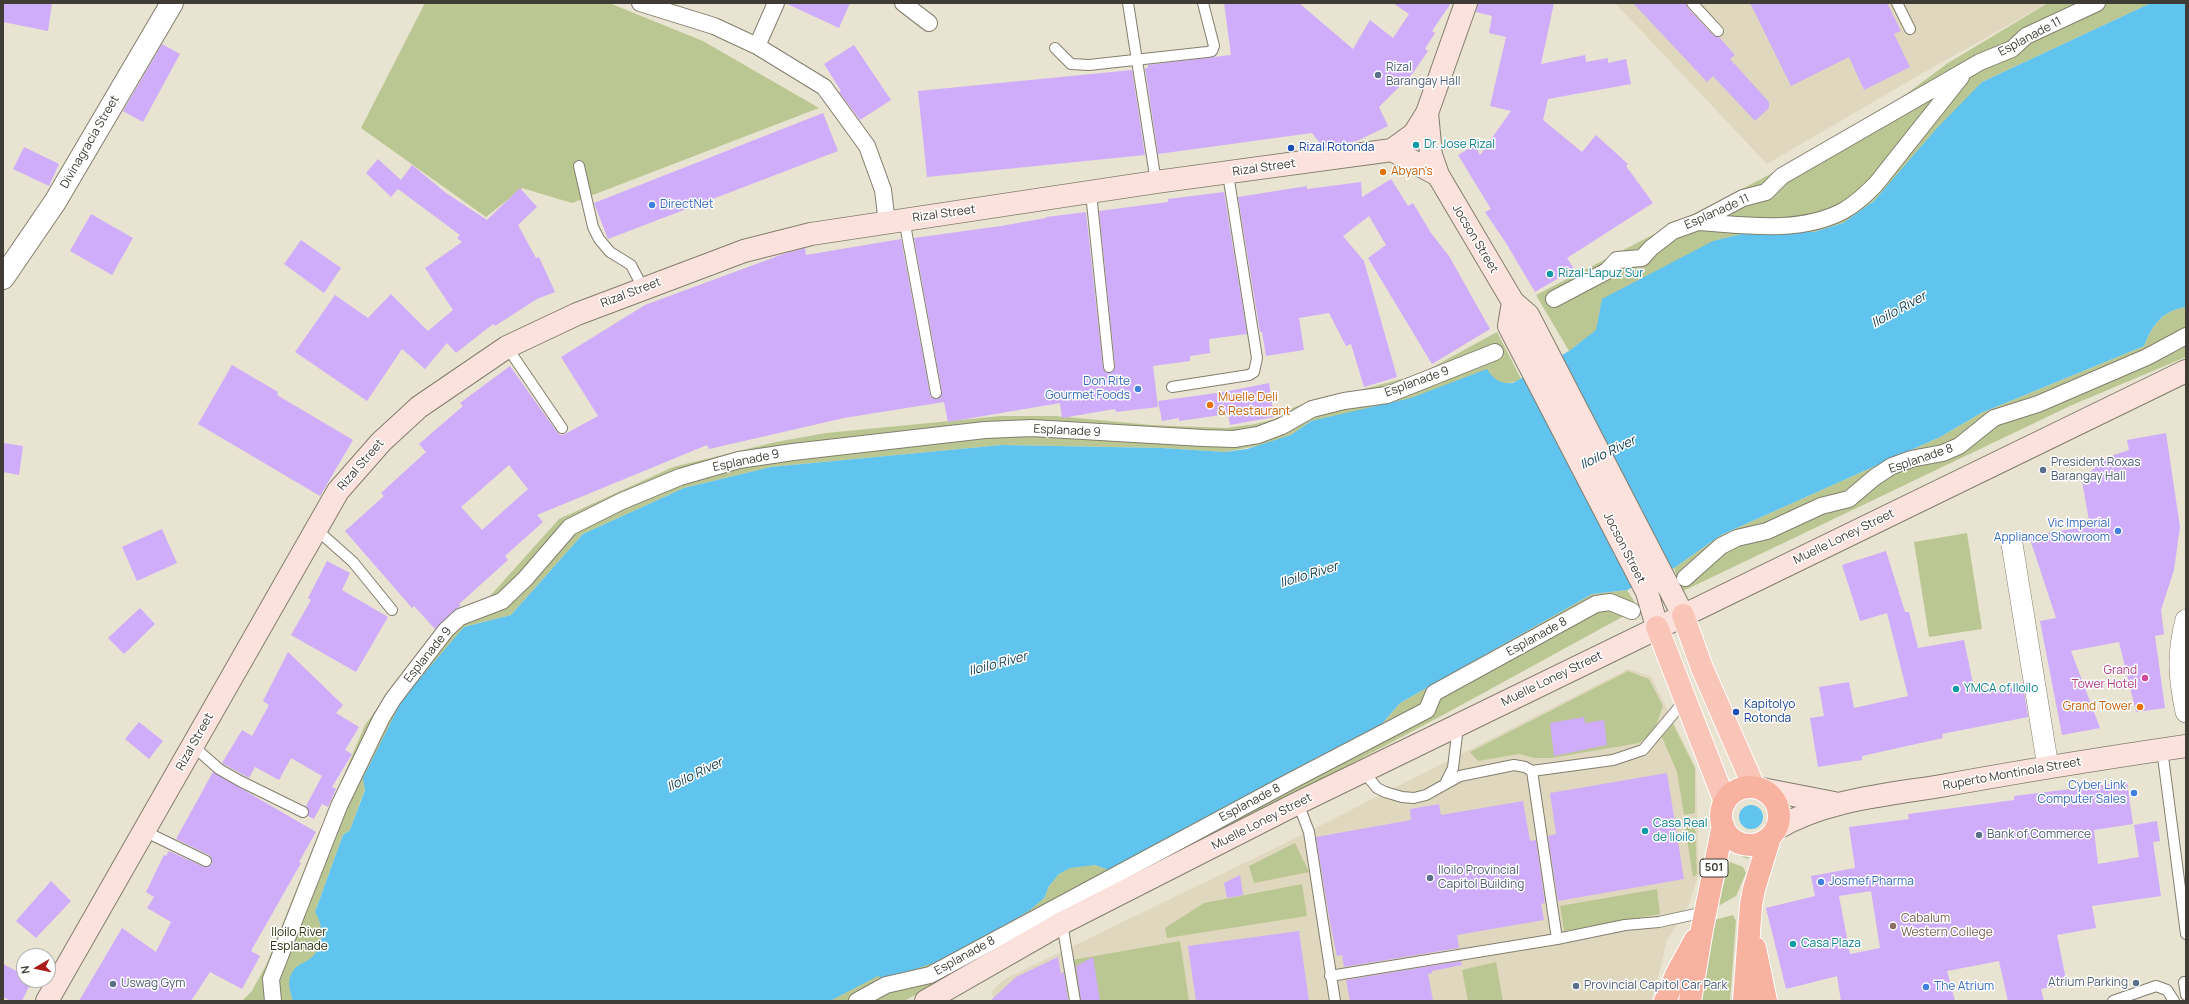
<!DOCTYPE html>
<style>
body{margin:0}
#map{position:relative;width:2189px;height:1004px;overflow:hidden;background:#e9e3d1;font-family:Manrope,sans-serif}
canvas{display:block}
.frame{position:absolute;inset:0;border:4px solid #3f3c35;pointer-events:none}
.north{position:absolute;left:16px;top:948px;width:40px;height:40px;box-sizing:border-box;background:#fff;border:1px solid #b2b1ae;border-radius:50%;rotate:261deg;font-size:11px;font-weight:700;line-height:16px;text-align:center;color:#3f3c35}
.north::after{content:'';display:block;margin:auto;width:14px;height:18px;background:#ab1918;clip-path:polygon(50% 0,100% 100%,50% 72%,0 100%)}
</style>
<div id="map">
<canvas width="2189" height="1004"></canvas>
<div class="frame"></div>
<div class="north">N</div>
</div>
<script>
const context = document.querySelector('canvas').getContext('2d');
context.lineJoin = 'round';
function fillPath(path, color) { context.fillStyle = color; context.fill(path, 'evenodd'); }
function trace(path, color, width, dash) { context.strokeStyle = color; context.lineWidth = width; context.lineCap = dash ? 'butt' : 'round'; context.setLineDash(dash || []); context.stroke(path); }
function label(font, color, halo, rows, align = 'center') {
  context.font = font + ' Manrope,sans-serif'; context.lineWidth = 3; context.setLineDash([]); context.textBaseline = 'middle'; context.strokeStyle = halo; context.fillStyle = color; for (const [text, x, y, turn = 0] of rows) {
    context.save(); context.translate(x, y); context.rotate((+turn || 0) * Math.PI / 180); context.textAlign = isNaN(turn) ? turn : align; if (halo) context.strokeText(text, 0, 0); context.fillText(text, 0, 0); context.restore();
  }
}
fillPath(new Path2D(`
 M 1615,3 L 2048,3 L 1921,74 L 1767,164 Z
 M 1628,669 L 1651,676 L 1696,768 L 1699,873 L 1688,907 L 1666,942 L 1661,967 L 1651,1001 L 993,1001 L 992,991 L 1005,979 L 1292,840 Z`), '#dfd8be');
fillPath(new Path2D(`
 M 425,3 L 609,3 L 703,41 L 819,108 L 572,203 L 522,188 L 486,217 L 361,128 Z
 M 2048,3 L 2151,3 L 1982,82 L 1874,201 L 1843,223 L 1814,232 L 1750,232 L 1714,241 L 1569,351 L 1536,295 L 1763,178 L 1879,114 L 1948,63 Z
 M 2186,307 L 2186,357 L 2072,405 L 1681,592 L 1674,568 L 1721,535 L 1940,437 L 1981,413 L 2144,346 C 2152,325 2163,310 2186,307 Z
 M 1497,332 L 1521,379 C 1511,384 1500,386 1492,376 L 1481,388 L 1311,421 L 1291,435 L 1269,444 L 1224,452 L 1162,448 L 1002,445 L 771,467 L 684,488 L 583,534 L 511,615 L 464,627 L 389,728 L 383,739 L 350,830 L 343,835 L 316,909 L 322,929 L 320,945 L 317,951 L 356,1001 L 242,1001 L 252,991 L 267,963 L 314,845 L 365,725 L 413,659 L 452,613 L 490,596 L 559,519 L 673,467 L 776,442 L 826,433 L 1001,416 L 1056,416 L 1151,425 L 1226,428 L 1255,424 L 1275,419 L 1287,410 L 1318,398 L 1356,391 L 1420,374 Z
 M 1967,533 L 1982,629 L 1929,637 L 1914,542 Z
 M 1627,590 L 1634,601 L 1624,616 L 1443,715 L 904,1001 L 830,1001 L 878,975 L 1044,898 C 1055,868 1080,857 1109,870 L 1115,844 L 1379,727 L 1400,703 L 1592,594 Z
 M 1628,671 L 1649,679 L 1663,706 L 1654,731 L 1639,743 L 1551,758 L 1534,758 L 1519,754 L 1478,761 L 1470,752 Z
 M 1673,724 L 1695,768 L 1695,813 L 1684,815 L 1677,772 L 1662,737 Z
 M 1695,825 L 1697,874 L 1693,877 L 1685,827 Z
 M 1295,843 L 1309,872 L 1254,883 L 1249,866 Z
 M 1735,844 L 1751,850 L 1748,859 L 1732,852 Z
 M 1730,862 L 1743,867 L 1746,873 L 1736,896 L 1720,905 L 1718,903 Z
 M 1302,884 L 1307,916 L 1167,938 L 1165,928 L 1204,903 Z
 M 1657,889 L 1660,914 L 1564,931 L 1560,906 Z
 M 1733,915 L 1736,921 L 1730,1001 L 1699,1001 L 1714,920 Z
 M 1180,941 L 1189,1001 L 1079,1001 L 1072,960 Z
 M 1496,962 L 1503,1001 L 1468,1001 L 1462,970 Z`), '#bbc792');
fillPath(new Path2D(`
 M 2151,3 L 2186,3 L 2186,307 C 2163,310 2152,325 2144,346 L 1981,413 L 1940,437 L 1721,535 L 1674,568 L 1627,590 L 1592,594 L 1400,703 L 1379,727 L 1109,870 L 1095,865 L 1070,868 L 1059,874 L 1049,886 L 1044,898 L 1030,910 L 993,933 L 943,960 L 884,979 L 878,976 L 830,1001 L 293,1001 C 290,991 286,980 293,971 C 297,964 305,963 311,958 C 325,946 324,927 315,912 L 343,835 L 350,830 L 365,790 L 363,778 L 403,698 L 464,627 L 511,615 L 583,534 L 684,488 L 771,467 L 1002,445 L 1162,448 L 1225,452 L 1247,449 L 1291,435 L 1311,421 L 1411,398 L 1487,369 C 1494,380 1500,384 1513,383 L 1569,351 L 1596,330 L 1602,299 L 1713,241 L 1750,232 L 1814,232 L 1843,223 L 1874,201 L 1937,128 L 1982,82 Z
 M1739 817a12 12 0 1 1 24 0a12 12 0 1 1-24 0Z`), '#60c4ef');
fillPath(new Path2D(`
 M 3,3 L 52,3 L 48,31 L 3,22 Z
 M 785,3 L 850,3 L 839,28 Z
 M 1224,3 L 1299,3 L 1353,49 L 1370,20 L 1393,38 L 1409,14 L 1393,3 L 1451,3 L 1432,31 L 1435,33 L 1425,49 L 1428,51 L 1413,73 L 1379,107 L 1388,126 L 1357,141 L 1322,146 L 1312,133 L 1158,154 L 1145,68 L 1148,68 L 1148,65 L 1231,55 Z
 M 1478,3 L 1554,3 L 1541,64 L 1585,55 L 1586,62 L 1608,58 L 1608,63 L 1626,59 L 1631,84 L 1548,99 L 1543,120 L 1582,152 L 1596,135 L 1628,164 L 1626,166 L 1653,203 L 1567,258 L 1574,269 L 1535,292 L 1506,243 L 1485,212 L 1491,209 L 1458,155 L 1475,145 L 1480,155 L 1511,111 L 1490,106 L 1506,37 L 1489,33 L 1492,16 L 1476,12 Z
 M 1633,3 L 1686,3 L 1687,7 L 1713,35 L 1719,37 L 1735,55 L 1730,59 L 1769,102 L 1769,108 L 1755,121 L 1713,76 L 1707,82 Z
 M 1750,3 L 1887,3 L 1901,31 L 1894,34 L 1910,67 L 1864,90 L 1849,57 L 1791,86 Z
 M 162,44 L 180,54 L 143,122 L 123,111 Z
 M 854,45 L 891,100 L 860,120 L 839,92 L 841,91 L 824,64 Z
 M 1132,70 L 1145,155 L 927,177 L 918,91 Z
 M 823,113 L 838,151 L 608,239 L 594,203 Z
 M 24,147 L 59,164 L 49,186 L 13,169 Z
 M 378,159 L 401,180 L 412,165 L 446,193 L 487,220 L 520,188 L 537,207 L 518,225 L 536,258 L 539,257 L 555,292 L 537,299 L 495,326 L 493,324 L 456,353 L 447,343 L 425,369 L 402,349 L 367,401 L 295,352 L 335,295 L 368,318 L 391,294 L 428,331 L 453,310 L 425,268 L 462,242 L 457,238 L 460,235 L 398,189 L 391,197 L 366,173 Z
 M 1391,179 L 1408,206 L 1413,203 L 1431,233 L 1449,256 L 1490,329 L 1432,364 L 1368,258 L 1386,245 L 1369,216 L 1343,236 L 1364,261 L 1397,377 L 1364,387 L 1351,344 L 1346,346 L 1329,313 L 1299,318 L 1304,350 L 1266,356 L 1262,332 L 1260,332 L 1238,197 L 1307,186 L 1307,189 L 1361,182 L 1362,197 Z
 M 1224,192 L 1247,334 L 1209,339 L 1210,353 L 1190,356 L 1190,361 L 1153,366 L 1158,407 L 1116,412 L 1115,409 L 1062,418 L 1060,403 L 948,422 L 944,402 L 844,418 L 709,449 L 707,445 L 537,515 L 543,522 L 505,556 L 508,560 L 459,604 L 461,605 L 435,629 L 414,606 L 412,608 L 345,531 L 384,496 L 381,493 L 426,452 L 419,444 L 463,406 L 460,403 L 510,366 L 557,432 L 561,435 L 565,434 L 598,416 L 561,357 L 645,305 L 786,253 L 805,248 L 806,255 L 901,239 L 930,394 L 931,397 L 937,399 L 940,398 L 942,392 L 914,238 L 1001,226 L 1046,218 L 1046,217 L 1086,212 L 1103,368 L 1106,373 L 1112,372 L 1115,366 L 1099,211 L 1168,202 L 1168,199 ZM 509,465 L 528,489 L 482,530 L 461,507 Z
 M 91,214 L 133,238 L 112,275 L 70,251 Z
 M 301,240 L 341,268 L 324,293 L 284,264 Z
 M 232,365 L 278,392 L 277,395 L 353,440 L 320,496 L 198,424 Z
 M 1269,383 L 1274,417 L 1230,425 L 1228,414 L 1179,421 L 1179,418 L 1162,421 L 1158,401 L 1224,392 Z
 M 2166,433 L 2180,527 L 2174,570 L 2161,610 L 2164,634 L 2155,636 L 2165,708 L 2136,712 L 2119,642 L 2071,651 L 2100,728 L 2062,735 L 2040,621 L 2056,618 L 2029,536 L 2090,526 L 2082,481 L 2099,463 L 2114,455 L 2129,450 L 2127,440 Z
 M 3,443 L 23,446 L 19,475 L 3,472 Z
 M 162,529 L 177,563 L 137,581 L 122,547 Z
 M 1886,551 L 1905,612 L 1909,612 L 1918,648 L 1964,640 L 1975,693 L 2023,686 L 2028,717 L 1942,734 L 1943,738 L 1862,756 L 1862,760 L 1818,767 L 1810,718 L 1824,716 L 1819,687 L 1849,682 L 1854,708 L 1908,696 L 1887,613 L 1860,621 L 1842,565 Z
 M 327,561 L 350,573 L 342,590 L 388,617 L 356,672 L 291,635 L 311,600 L 308,598 Z
 M 140,608 L 155,624 L 124,654 L 108,638 Z
 M 288,652 L 343,705 L 336,713 L 359,727 L 345,750 L 352,754 L 332,787 L 336,789 L 328,807 L 322,804 L 314,819 L 308,816 L 309,811 L 306,806 L 322,776 L 291,758 L 279,780 L 255,767 L 249,778 L 222,763 L 242,730 L 252,736 L 269,705 L 263,701 Z
 M 1584,717 L 1585,723 L 1604,720 L 1607,745 L 1554,756 L 1550,723 Z
 M 139,722 L 163,741 L 149,759 L 125,739 Z
 M 213,772 L 316,832 L 299,862 L 301,863 L 251,951 L 260,956 L 242,989 L 210,972 L 191,1001 L 79,1001 L 122,928 L 156,952 L 171,922 L 147,908 L 154,897 L 146,892 L 164,855 L 166,856 L 169,851 L 204,867 L 212,864 L 212,860 L 209,855 L 176,839 Z
 M 1667,773 L 1684,879 L 1558,901 L 1548,836 L 1556,834 L 1550,793 Z
 M 2127,782 L 2133,824 L 2094,830 L 2098,864 L 2139,857 L 2134,825 L 2157,821 L 2160,841 L 2153,842 L 2161,896 L 2092,906 L 2096,928 L 2057,935 L 2067,984 L 2041,989 L 2044,1001 L 2008,1001 L 1999,961 L 1947,971 L 1955,1001 L 1841,1001 L 1837,976 L 1786,989 L 1766,908 L 1815,896 L 1811,876 L 1855,868 L 1849,827 L 1909,819 L 1908,814 L 2014,800 L 2014,796 ZM 1871,891 L 1880,948 L 1850,954 L 1839,896 Z
 M 1523,801 L 1530,841 L 1536,840 L 1545,903 L 1541,904 L 1544,920 L 1457,935 L 1459,948 L 1344,967 L 1342,955 L 1337,956 L 1330,923 L 1316,837 L 1411,820 L 1410,809 L 1439,804 L 1441,815 Z
 M 1240,875 L 1243,895 L 1227,898 L 1224,883 Z
 M 51,881 L 71,901 L 36,938 L 16,921 Z
 M 1299,931 L 1309,1001 L 1196,1001 L 1188,946 Z
 M 1058,957 L 1061,974 L 1064,972 L 1068,1001 L 990,1001 L 1016,977 Z
 M 1093,957 L 1100,1001 L 1081,1001 L 1076,966 Z
 M 1461,961 L 1462,965 L 1432,971 L 1432,973 L 1428,974 L 1433,1001 L 1350,1001 L 1346,980 Z
 M 3,964 L 24,975 L 24,980 L 32,980 L 22,1001 L 11,1001 L 3,997 Z`), '#cfadfa');
const service = new Path2D(`
 M 1128,3 L 1156,182
 M 1692,3 L 1718,31
 M 1897,3 L 1910,29
 M 1055,48 L 1071,64 L 1089,65 L 1207,52 L 1212,51 L 1214,46 L 1203,3
 M 579,166 L 593,227 L 599,239 L 610,252 L 631,265 L 643,288
 M 1091,193 L 1109,367
 M 904,219 L 936,393
 M 507,347 L 562,428
 M 1172,387 L 1249,375 L 1254,372 L 1257,358 L 1228,174
 M 317,530 L 353,562 L 392,610
 M 193,746 L 219,769 L 240,781 L 303,812
 M 2162,749 L 2186,934
 M 1363,771 L 1377,788 L 1385,792 L 1402,797 L 1414,798 L 1426,795 L 1460,776 L 1514,765 L 1525,767 L 1532,771 L 1557,939
 M 1532,771 L 1613,760 L 1643,750 L 1685,700
 M 1445,784 L 1453,768 L 1458,726
 M 1298,803 L 1309,832 L 1335,1001
 M 144,831 L 206,861
 M 1062,923 L 1075,1001
 M 1330,976 L 1557,939 L 1625,925 L 1659,922 L 1705,912
 M 2184,982 L 2186,995
 M 2113,1001 L 2156,986 L 2167,990 L 2174,1001`);
const pedestrian = new Path2D(`
 M 640,3 L 714,26 L 757,46 L 824,87 L 867,146 L 883,190 L 887,223
 M 903,3 L 929,23
 M 757,46 L 776,3
 M 1698,222 C 1744,225 1800,234 1843,211 C 1856,204 1866,194 1876,184 L 1961,77
 M 1554,299 L 1607,271 L 1617,260 L 1642,258 L 1651,248 L 1673,231 L 1698,222 L 1743,198 L 1766,192 L 1782,176 L 1980,62 L 2012,49 L 2026,36 L 2097,3
 M 1685,578 L 1721,546 L 1737,538 L 1767,531 L 1821,506 L 1849,499 L 1875,477 L 1892,466 L 1911,459 L 1943,453 L 1959,446 L 1994,418 L 2038,404 L 2147,357 L 2186,336
 M 273,1001 L 271,979 L 339,806 L 381,719 L 393,699 L 446,630 L 460,617 L 502,601 L 525,579 L 570,527 L 622,501 L 680,477 L 739,460 L 793,452 L 985,430 L 1032,428 L 1203,438 L 1234,439 L 1258,435 L 1282,426 L 1312,409 L 1344,401 L 1387,395 L 1495,352
 M 857,1001 L 886,985 L 930,975 L 1291,781 L 1427,710 L 1434,693 L 1596,604 L 1610,602 L 1632,611`);
const minor = new Path2D(`
 M 2012,544 L 2048,767
 M 2186,620 C 2177,654 2179,678 2186,712`);
const tertiary = new Path2D(`
 M 3,278 L 55,202 L 172,3`);
const secondary = new Path2D(`
 M 1427,113 L 1431,155 L 1438,175 L 1513,302 L 1528,315 L 1683,615
 M 1392,150 L 1438,175
 M 1513,302 L 1509,326 L 1647,592 L 1657,627
 M 1762,789 L 1834,803
 M 1776,829 C 1825,800 1885,795 1941,786 C 2023,771 2104,758 2186,746
 M 47,1001 L 338,491 L 381,442 L 419,407 L 507,347 L 577,314 L 744,251 L 811,234 L 1156,182 L 1392,150 L 1414,134 L 1427,113 L 1466,3
 M 926,1001 L 1062,923 L 1298,803 L 2186,371`);
const primary = new Path2D(`
 M 1683,615 L 1702,668 L 1754,787
 M 1657,627 L 1725,802`);
const trunk = new Path2D(`
 M1721 816a29 29 0 1 1 58 0a29 29 0 1 1-58 0Z
 M 1755,948 L 1766,1001
 M 1665,1001 L 1677,973 L 1695,940
 M 1690,1001 L 1702,929 L 1723,825
 M 1744,1001 L 1751,905 L 1754,889 L 1770,837`);
trace(service, '#837e6e', 12);
trace(pedestrian, '#837e6e', 18);
trace(minor, '#837e6e', 22);
trace(tertiary, '#837e6e', 24);
trace(secondary, '#837e6e', 24);
trace(primary, '#fff', 24);
trace(trunk, '#fff', 24);
trace(service, '#fff', 10);
trace(pedestrian, '#fff', 16);
trace(minor, '#fff', 21);
trace(tertiary, '#fff', 22);
trace(secondary, '#fce2dc', 22);
trace(primary, '#f9c5b8', 22);
trace(trunk, '#f7b2a0', 22);
for (const [x, y, r, color] of [
 [1378,75,4,"#5c6f8a"],
 [1416,145,4,"#0f9aa8"],
 [1291,148,4,"#1a4fb4"],
 [1383,172,4,"#e8710a"],
 [652,205,4,"#3f7fe0"],
 [1550,274,4,"#0f9aa8"],
 [1138,389,4,"#3f7fe0"],
 [1210,405,4,"#e8710a"],
 [2043,470,4,"#5c6f8a"],
 [2118,531,4,"#3f7fe0"],
 [2145,678,4,"#d1479c"],
 [1956,689,4,"#0f9aa8"],
 [2140,707,4,"#e8710a"],
 [1736,712,4,"#1a4fb4"],
 [2134,793,4,"#3f7fe0"],
 [1645,831,4,"#0f9aa8"],
 [1979,835,4,"#5c6f8a"],
 [1430,878,4,"#5c6f8a"],
 [1821,882,4,"#3f7fe0"],
 [1893,926,4,"#8d6e63"],
 [1793,944,4,"#0f9aa8"],
 [2136,983,4,"#5c6f8a"],
 [113,984,4,"#5c6f8a"],
 [1576,986,4,"#5c6f8a"],
 [1926,987,4,"#3f7fe0"]
]) { const dot = new Path2D(); dot.arc(x, y, r, 0, 2 * Math.PI); context.fillStyle = color; context.fill(dot); trace(dot, '#fff', 1.5); }
for (const [x, y, w] of [
 [1714,868,28]
]) { const box = new Path2D(); box.roundRect(x - w / 2, y - 9, w, 18, 3); context.fillStyle = '#fff'; context.fill(box); trace(box, '#3f3c35', 1); }
label('bold 11px', '#3f3c35', null, [
 ["501",1714,868]
]);
label('12px', '#3f3c35', '#fff', [
 ["Esplanade 11",2030,37,-28],
 ["Divinagracia Street",90,142,-60],
 ["Rizal Street",1264,168,-8],
 ["Esplanade 11",1717,212,-24],
 ["Rizal Street",944,214,-8],
 ["Jocson Street",1475,239,59],
 ["Rizal Street",631,293,-21],
 ["Esplanade 9",1417,382,-20],
 ["Esplanade 9",1067,431,3],
 ["Esplanade 8",1921,459,-19],
 ["Esplanade 9",746,461,-12],
 ["Rizal Street",361,465,-49],
 ["Muelle Loney Street",1844,537,-26],
 ["Jocson Street",1624,548,63],
 ["Esplanade 8",1537,637,-29],
 ["Esplanade 9",428,655,-51],
 ["Muelle Loney Street",1552,679,-26],
 ["Rizal Street",195,742,-61],
 ["Ruperto Montinola Street",2012,774,-10],
 ["Esplanade 8",1250,803,-28],
 ["Muelle Loney Street",1262,822,-27],
 ["Esplanade 8",965,956,-29]
]);
label('12px', '#4e5e75', '#fff', [
 ["Rizal",1386,68],
 ["Barangay Hall",1386,82],
 ["President Roxas",2051,463],
 ["Barangay Hall",2051,477],
 ["Bank of Commerce",1987,835],
 ["Iloilo Provincial",1438,871],
 ["Capitol Building",1438,885],
 ["Atrium Parking",2128,983,"right"],
 ["Uswag Gym",121,984],
 ["Provincial Capitol Car Park",1584,986]
], 'left');
label('12px', '#0d838f', '#fff', [
 ["Dr. Jose Rizal",1424,145],
 ["Rizal-Lapuz Sur",1558,274],
 ["YMCA of Iloilo",1964,689],
 ["Casa Real",1653,824],
 ["de Iloilo",1653,838],
 ["Casa Plaza",1801,944]
], 'left');
label('12px', '#164399', '#fff', [
 ["Rizal Rotonda",1299,148],
 ["Kapitolyo",1744,705],
 ["Rotonda",1744,719]
], 'left');
label('12px', '#c56008', '#fff', [
 ["Abyan's",1391,172],
 ["Muelle Deli",1218,398],
 ["& Restaurant",1218,412],
 ["Grand Tower",2132,707,"right"]
], 'left');
label('12px', '#366cbe', '#fff', [
 ["DirectNet",660,205],
 ["Don Rite",1130,382,"right"],
 ["Gourmet Foods",1130,396,"right"],
 ["Vic Imperial",2110,524,"right"],
 ["Appliance Showroom",2110,538,"right"],
 ["Cyber Link",2126,786,"right"],
 ["Computer Sales",2126,800,"right"],
 ["Josmef Pharma",1829,882],
 ["The Atrium",1934,987]
], 'left');
label('12px', '#b23c85', '#fff', [
 ["Grand",2137,671],
 ["Tower Hotel",2137,685]
], 'right');
label('12px', '#785e54', '#fff', [
 ["Cabalum",1901,919],
 ["Western College",1901,933]
], 'left');
label('12px', '#2a300b', '#fff', [
 ["Iloilo River",299,933],
 ["Esplanade",299,947]
]);
label('italic 13px', '#0a384a', '#fff', [
 ["Iloilo River",1899,310,-29],
 ["Iloilo River",1608,453,-26],
 ["Iloilo River",1309,575,-17],
 ["Iloilo River",998,664,-15],
 ["Iloilo River",695,775,-26]
]);
</script>
